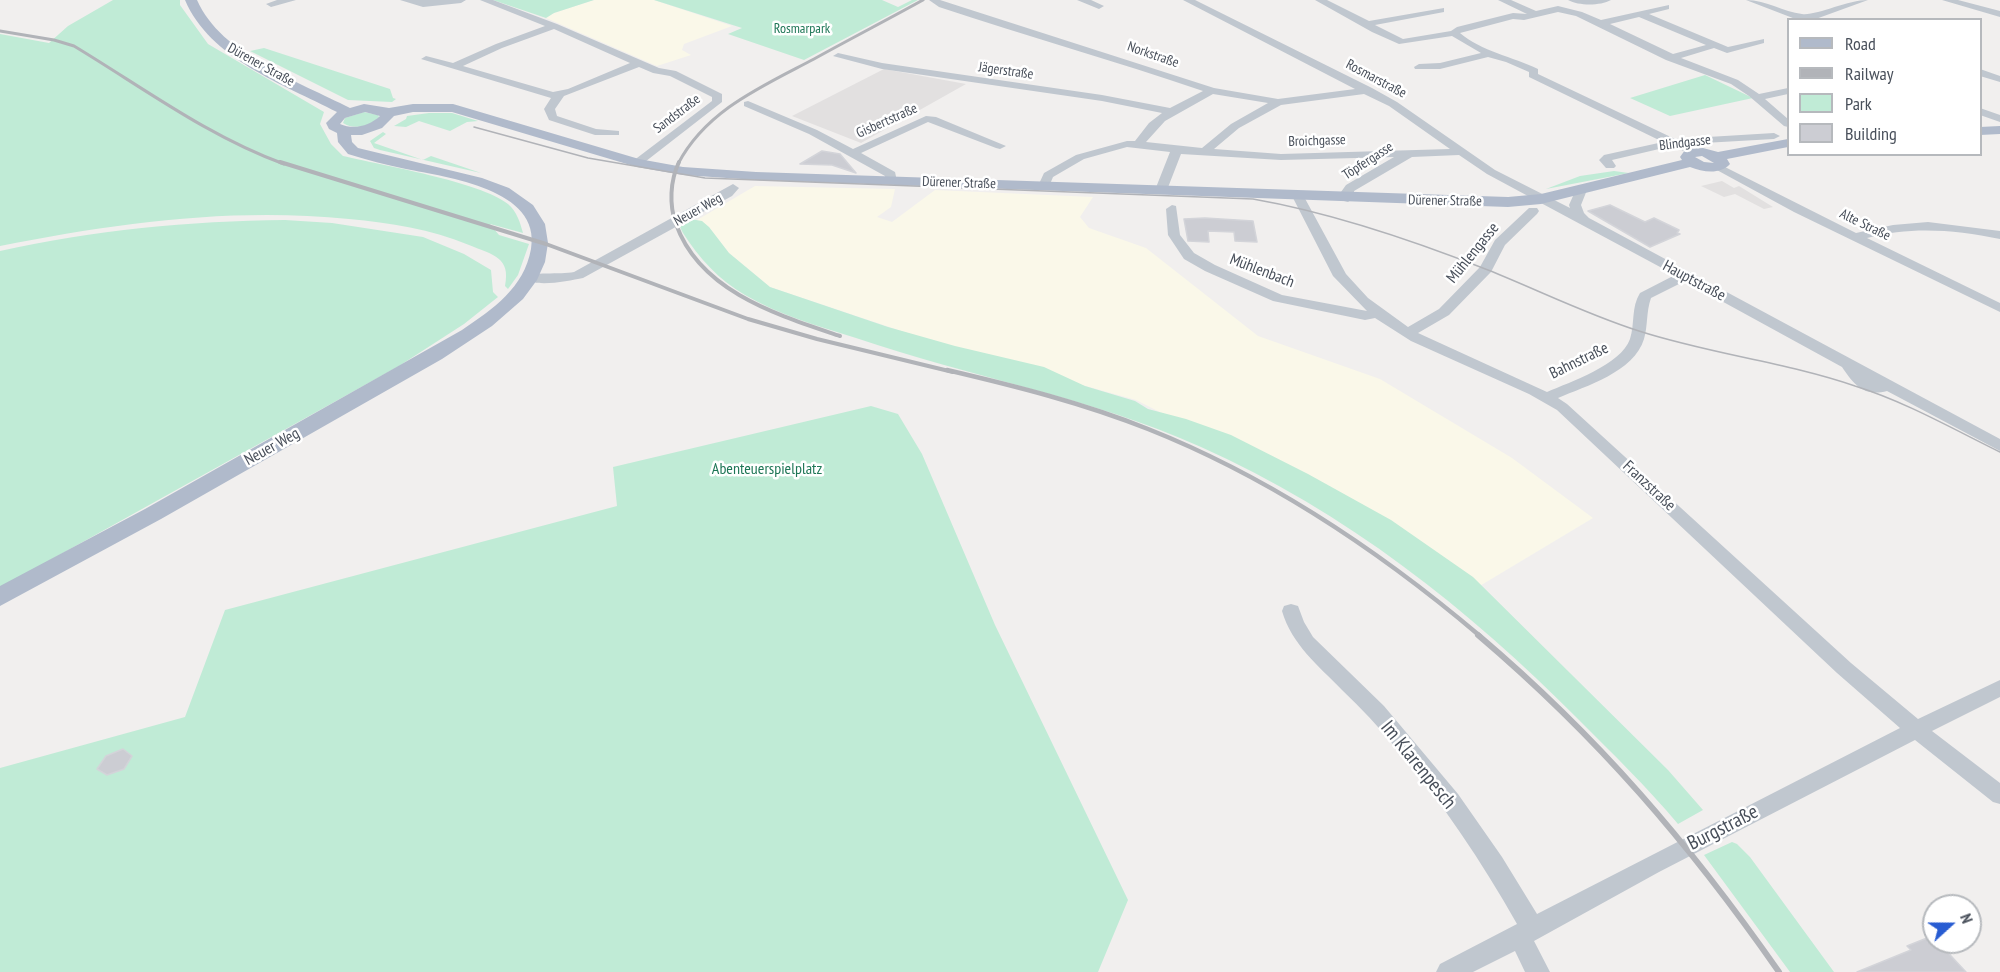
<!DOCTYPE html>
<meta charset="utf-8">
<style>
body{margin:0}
#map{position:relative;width:2000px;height:972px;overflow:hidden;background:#f1efee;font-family:"PT Sans Narrow",sans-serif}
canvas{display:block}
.legend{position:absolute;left:1787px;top:18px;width:195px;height:138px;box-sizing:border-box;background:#fff;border:2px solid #b6b9bd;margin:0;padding:8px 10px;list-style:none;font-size:18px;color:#484f5a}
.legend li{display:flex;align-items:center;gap:12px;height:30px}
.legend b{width:30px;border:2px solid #b6b9bd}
.north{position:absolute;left:1922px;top:894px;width:60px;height:60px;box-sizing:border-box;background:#fff;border:2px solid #b6b9bd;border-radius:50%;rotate:69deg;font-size:16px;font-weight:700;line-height:24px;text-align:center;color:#484f5a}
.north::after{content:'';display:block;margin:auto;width:21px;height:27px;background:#285cd2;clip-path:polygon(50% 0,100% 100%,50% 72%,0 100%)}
</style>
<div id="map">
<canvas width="2000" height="972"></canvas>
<ul class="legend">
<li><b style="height:8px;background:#b0bacb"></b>Road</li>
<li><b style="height:8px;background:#b1b3b8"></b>Railway</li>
<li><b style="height:16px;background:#c0ebd6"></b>Park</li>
<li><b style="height:16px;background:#cccdd3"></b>Building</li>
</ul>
<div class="north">N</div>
</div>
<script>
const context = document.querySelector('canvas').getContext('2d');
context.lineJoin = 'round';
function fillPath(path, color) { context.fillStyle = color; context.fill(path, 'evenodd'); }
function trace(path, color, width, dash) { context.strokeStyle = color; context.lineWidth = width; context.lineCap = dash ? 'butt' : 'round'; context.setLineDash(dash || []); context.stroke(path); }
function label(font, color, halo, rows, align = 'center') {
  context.font = font + ' "PT Sans Narrow",sans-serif'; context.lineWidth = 5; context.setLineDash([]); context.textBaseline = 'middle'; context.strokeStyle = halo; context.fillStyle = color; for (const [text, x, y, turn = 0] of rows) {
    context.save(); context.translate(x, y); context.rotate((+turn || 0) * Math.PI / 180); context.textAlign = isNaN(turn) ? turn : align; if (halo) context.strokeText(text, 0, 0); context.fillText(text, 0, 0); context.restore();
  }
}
fillPath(new Path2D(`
 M 594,0 L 654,0 L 732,26 L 684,44 L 682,50 L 691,55 L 657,66 L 546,18 L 554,13 Z
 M 755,186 L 895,189 L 891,207 L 877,217 L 892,222 L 935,190 L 1093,197 L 1080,217 L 1089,228 L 1146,248 L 1258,336 L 1380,379 L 1512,458 L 1593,518 L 1468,593 L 1289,477 L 1136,400 L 964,352 L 770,287 L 729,253 L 709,227 L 697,220 Z`), '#faf8e9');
fillPath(new Path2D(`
 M 884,69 L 966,84 L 861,143 L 792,116 Z
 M 1722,181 L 1734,188 L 1739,186 L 1773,207 L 1764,209 L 1735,194 L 1724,197 L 1701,186 Z`), '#e2e0e0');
fillPath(new Path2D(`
 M 113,0 L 180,0 L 180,5 L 208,44 L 324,112 L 320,124 L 331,144 L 343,156 C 381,165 481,182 508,204 C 517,212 520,222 523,233 L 490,224 L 499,235 L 529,244 L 518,275 L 508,289 L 505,286 C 511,257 493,255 469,245 C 431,229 390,223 349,219 C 232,207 115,223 0,246 L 0,34 L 49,43 L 68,26 Z
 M 493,0 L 594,0 L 554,13 L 546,18 Z
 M 654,0 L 882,0 L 898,7 L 912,0 L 918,0 L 804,60 L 728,34 L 742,28 Z
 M 264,48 L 390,89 L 393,98 L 396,99 L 392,102 L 348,100 L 250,51 Z
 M 1705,75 L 1753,98 L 1670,116 L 1630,98 Z
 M 364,112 L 378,115 L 379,117 C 370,127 354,130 343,123 L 345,118 Z
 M 429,113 L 452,113 L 478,121 L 467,122 L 450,131 L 419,121 L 406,127 L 394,126 L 406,119 L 407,116 Z
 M 383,132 L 386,134 L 374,143 L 423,160 L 431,156 L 481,173 L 380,150 L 374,148 L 370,141 Z
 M 1614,171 L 1629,173 L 1546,189 L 1580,176 Z
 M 690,219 L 702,221 L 709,227 L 729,253 L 770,287 L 888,327 L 955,346 L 1044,367 L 1085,386 L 1135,401 L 1148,409 L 1186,419 L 1231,435 L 1308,474 L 1391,520 L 1473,577 L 1668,770 L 1703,810 L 1678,824 C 1647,787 1613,754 1579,720 C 1468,608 1346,512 1201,447 C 1090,397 970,377 856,338 C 818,326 779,315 745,295 C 719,280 699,258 683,233 L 679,225 Z
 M 285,220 L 332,223 L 423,237 L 464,254 L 491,270 L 493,292 L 498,297 L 464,324 L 399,366 L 0,588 L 0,251 C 94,230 189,221 285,220 Z
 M 871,406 L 898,414 L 922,454 L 995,625 L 1128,900 L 1098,972 L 0,972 L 0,768 L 185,717 L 225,610 L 617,506 L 613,467 Z
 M 1732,842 L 1737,844 L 1750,857 L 1834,972 L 1790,972 L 1704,855 Z`), '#c0ebd6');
const building = new Path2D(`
 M 822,151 L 840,154 L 856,173 L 832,165 L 800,164 Z
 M 1610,205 L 1645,222 L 1654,218 L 1679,230 L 1677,233 L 1680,234 L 1650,247 L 1588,211 Z
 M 1205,218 L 1253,221 L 1257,242 L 1235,241 L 1234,232 L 1208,231 L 1209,242 L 1188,241 L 1184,219 Z
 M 123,749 L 132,756 L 124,769 L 107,775 L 97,769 L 106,756 Z
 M 1932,936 L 1934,942 L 1938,942 L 1966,972 L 1857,972 L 1911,950 L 1907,946 Z`);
fillPath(building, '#cccdd3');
trace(building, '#d3d4d9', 1.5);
fillPath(new Path2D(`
 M 277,0 L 296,0 L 271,7 L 266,4 Z
 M 400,0 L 466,0 L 461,3 L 423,7 Z
 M 480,0 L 493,0 L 557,24 L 659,68 L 676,71 L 722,94 L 722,102 L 641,165 L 633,165 L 633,161 L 712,101 L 712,97 L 670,76 L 653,73 L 639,67 L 564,96 L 555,109 L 557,116 L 596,129 L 619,131 L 619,135 L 595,135 L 549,120 L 544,109 L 551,98 L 421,59 L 426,56 L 453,63 L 496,44 L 545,26 ZM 554,29 L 630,63 L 568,89 L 553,92 L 463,66 L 502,48 Z
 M 929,0 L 940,0 L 1214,88 L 1278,99 L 1355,89 L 1183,0 L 1195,0 L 1372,88 L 1397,102 L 1495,170 L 1570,208 L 1569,205 L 1577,187 L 1585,187 L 1587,190 L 1581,205 L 1584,213 L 1589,218 L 2000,439 L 2000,451 L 1887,391 C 1864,397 1854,385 1842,367 L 1685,281 L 1651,298 C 1646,312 1648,326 1644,339 C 1634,372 1586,386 1558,398 L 1567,404 L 1851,663 L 1918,719 L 2000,680 L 2000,697 L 1932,731 L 2000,783 L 2000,804 L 1993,802 L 1915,740 L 1659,872 L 1534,941 L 1550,972 L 1525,972 L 1515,951 L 1473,972 L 1436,972 L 1440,964 L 1517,924 C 1482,862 1442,802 1395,747 C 1379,727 1361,708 1342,690 C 1318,665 1292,645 1282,611 L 1284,606 L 1291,604 L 1298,606 L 1304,622 L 1313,637 L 1384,706 L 1458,794 L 1502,857 L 1537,914 L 1900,728 L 1837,673 L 1557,410 L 1529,394 L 1411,341 L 1375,318 L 1365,320 L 1273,301 L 1205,271 L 1184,259 L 1168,235 L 1166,209 L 1172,205 L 1176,206 L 1180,235 L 1194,253 L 1215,265 L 1282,295 L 1367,311 L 1333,276 L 1292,196 L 1294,193 L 1302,193 L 1346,274 L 1368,298 L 1408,327 L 1439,309 L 1480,267 L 1495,240 L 1529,208 L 1537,208 L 1539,211 L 1537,214 L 1505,245 L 1491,272 L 1449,315 L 1418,333 L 1547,392 C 1570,382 1621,365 1630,339 C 1635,324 1631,307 1640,293 L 1675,275 L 1487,174 L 1459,155 L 1412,157 L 1354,191 L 1354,198 L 1348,202 L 1344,201 L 1341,192 L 1346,185 L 1394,157 L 1281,160 L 1181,154 L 1167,190 L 1161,194 L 1155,190 L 1170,152 L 1127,147 L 1084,159 L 1053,177 L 1048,189 L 1040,189 L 1038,186 L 1044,173 L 1076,155 L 1127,141 L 1135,141 L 1149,123 L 1162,113 L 1102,101 L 882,69 L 833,56 L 838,53 L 882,63 L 1102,95 L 1170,108 L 1203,91 C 1115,61 1027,36 939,7 ZM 1213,94 L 1268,103 L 1231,124 L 1202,148 L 1146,142 L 1165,121 ZM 1364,94 L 1389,106 L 1450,149 L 1281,154 L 1214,149 L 1239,128 L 1281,105 Z
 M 1077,0 L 1091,0 L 1104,6 L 1099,9 Z
 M 1315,0 L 1327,0 L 1369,21 L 1444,8 L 1444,12 L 1375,25 L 1403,39 L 1451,31 L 1457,27 L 1513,13 L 1527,14 L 1498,0 L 1511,0 L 1536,11 L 1558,6 L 1582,12 L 1601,20 L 1669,5 L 1669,9 L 1649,14 L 1728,47 L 1764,39 L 1764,43 L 1727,53 L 1714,48 L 1681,58 L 1738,80 L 1759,94 L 1788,88 L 1788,94 L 1765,99 L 1788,119 L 1788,127 L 1784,126 L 1749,96 L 1731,84 L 1666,60 L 1576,16 L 1558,12 L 1524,20 L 1513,19 L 1460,33 C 1481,51 1513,57 1538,69 L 1538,74 L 1675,139 L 1774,133 L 1780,136 L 1774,139 L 1686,144 L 1699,152 L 1693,155 L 1672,146 L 1612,160 L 1616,166 L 1614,168 L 1606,168 L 1599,160 L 1604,155 L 1663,142 L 1529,77 L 1529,72 L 1506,62 L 1488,57 L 1440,69 L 1415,69 L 1414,67 L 1419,64 L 1440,63 L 1481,53 L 1452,36 L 1399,44 L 1372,32 ZM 1639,17 L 1706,45 L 1673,54 L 1610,24 Z
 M 1568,0 L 1611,0 C 1600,6 1579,6 1568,0 Z
 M 1746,0 C 1767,0 1783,12 1802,14 C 1816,16 1847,0 1868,0 L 1813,20 L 1798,20 Z
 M 1942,0 L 1958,0 L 2000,11 L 2000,17 Z
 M 1980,69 L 2000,76 L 2000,82 L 1980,76 Z
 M 748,101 L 817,130 L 853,149 L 926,116 L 936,117 L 1006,146 L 1000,149 L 996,148 L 928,122 L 861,153 L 895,172 L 897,181 L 891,185 L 885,181 L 885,176 L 809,134 L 744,106 L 744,102 Z
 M 1980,108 L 2000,115 L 2000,122 L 1980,115 Z
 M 1719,164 L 1856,233 L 1893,225 L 1928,222 L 2000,231 L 2000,239 C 1955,230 1912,226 1867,238 L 2000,303 L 2000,312 L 1794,212 L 1715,169 L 1713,167 Z
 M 733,184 L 739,188 L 732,196 L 583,278 C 568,281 535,288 523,278 C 532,271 560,275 574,272 Z`), '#c0c7cf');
fillPath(new Path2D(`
 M 185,0 L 197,0 C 221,55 300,82 350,108 L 364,104 L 389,108 L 413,104 L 453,104 L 639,159 L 683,167 L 756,172 L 1508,197 L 1541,194 L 1682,160 L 1680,157 L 1685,150 L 1690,149 L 1703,148 L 1718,152 L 1788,139 L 1788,147 L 1727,159 L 1730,164 C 1720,175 1703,172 1690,167 L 1541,204 L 1508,207 L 756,180 L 683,175 L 637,167 L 452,112 L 413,112 L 394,116 L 382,128 L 362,135 L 351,135 L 352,142 L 358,148 L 482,178 L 509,188 L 533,205 L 545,224 L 548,243 L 545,262 L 537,280 L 523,299 L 492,326 L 442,359 L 161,519 L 0,606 L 0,586 L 145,509 L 462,330 C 493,309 524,288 531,249 C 542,189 446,177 406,169 C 386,165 367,160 348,154 L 338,142 L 337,133 L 329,129 L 326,123 L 337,112 C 283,84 210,59 185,0 ZM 365,112 L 380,116 C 369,126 354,130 340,124 L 345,118 ZM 1702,156 L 1714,163 L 1704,162 L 1695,157 Z
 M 2000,126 L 2000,134 L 1980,135 L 1980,127 Z`), '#b0bacb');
trace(new Path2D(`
 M 474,127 L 588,158 L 705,178 L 1253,199 C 1333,213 1412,240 1488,270 C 1538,290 1588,315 1639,331 C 1710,354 1785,362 1855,386 C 1906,402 1953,429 2000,452`), '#b1b3b8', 1.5);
trace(new Path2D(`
 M 0,31 L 54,40 L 74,46 C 142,87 209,137 284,164
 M 678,164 C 706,110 763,86 814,59 C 850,39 887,20 923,0`), '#b1b3b8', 3);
trace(new Path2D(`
 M 280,162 L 546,244 L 748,319 L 817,339 L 953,372
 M 679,162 C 670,181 669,205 676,224 C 700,292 778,315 840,336`), '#b1b3b8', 4);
trace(new Path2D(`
 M 947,370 C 1015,386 1083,403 1148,429 C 1269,477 1381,552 1480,636`), '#b1b3b8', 4.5);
trace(new Path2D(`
 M 1478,635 C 1598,737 1689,843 1779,972`), '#b1b3b8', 6);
label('14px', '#1e7656', '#fff', [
 ["Rosmarpark",802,29]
]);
label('14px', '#484f5a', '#fff', [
 ["Norkstraße",1153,55,19],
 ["Dürener Straße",261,65,29],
 ["Jägerstraße",1006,71,8],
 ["Rosmarstraße",1376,79,28],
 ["Sandstraße",677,114,-37],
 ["Gisbertstraße",887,121,-24],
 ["Broichgasse",1317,141,-2],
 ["Blindgasse",1685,143,-7],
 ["Töpfergasse",1368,161,-33],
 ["Dürener Straße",959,183,2],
 ["Dürener Straße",1445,201,1],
 ["Neuer Weg",698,210,-29],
 ["Alte Straße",1865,225,26]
]);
label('16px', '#484f5a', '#fff', [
 ["Mühlengasse",1473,253,-51],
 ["Mühlenbach",1262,271,21],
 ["Hauptstraße",1694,281,28],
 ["Bahnstraße",1579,361,-26],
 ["Neuer Weg",272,447,-29],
 ["Franzstraße",1649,486,43]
]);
label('16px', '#1e7656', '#fff', [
 ["Abenteuerspielplatz",767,469]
]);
label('20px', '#484f5a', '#fff', [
 ["Im Klarenpesch",1418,765,51],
 ["Burgstraße",1723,828,-27]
]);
</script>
